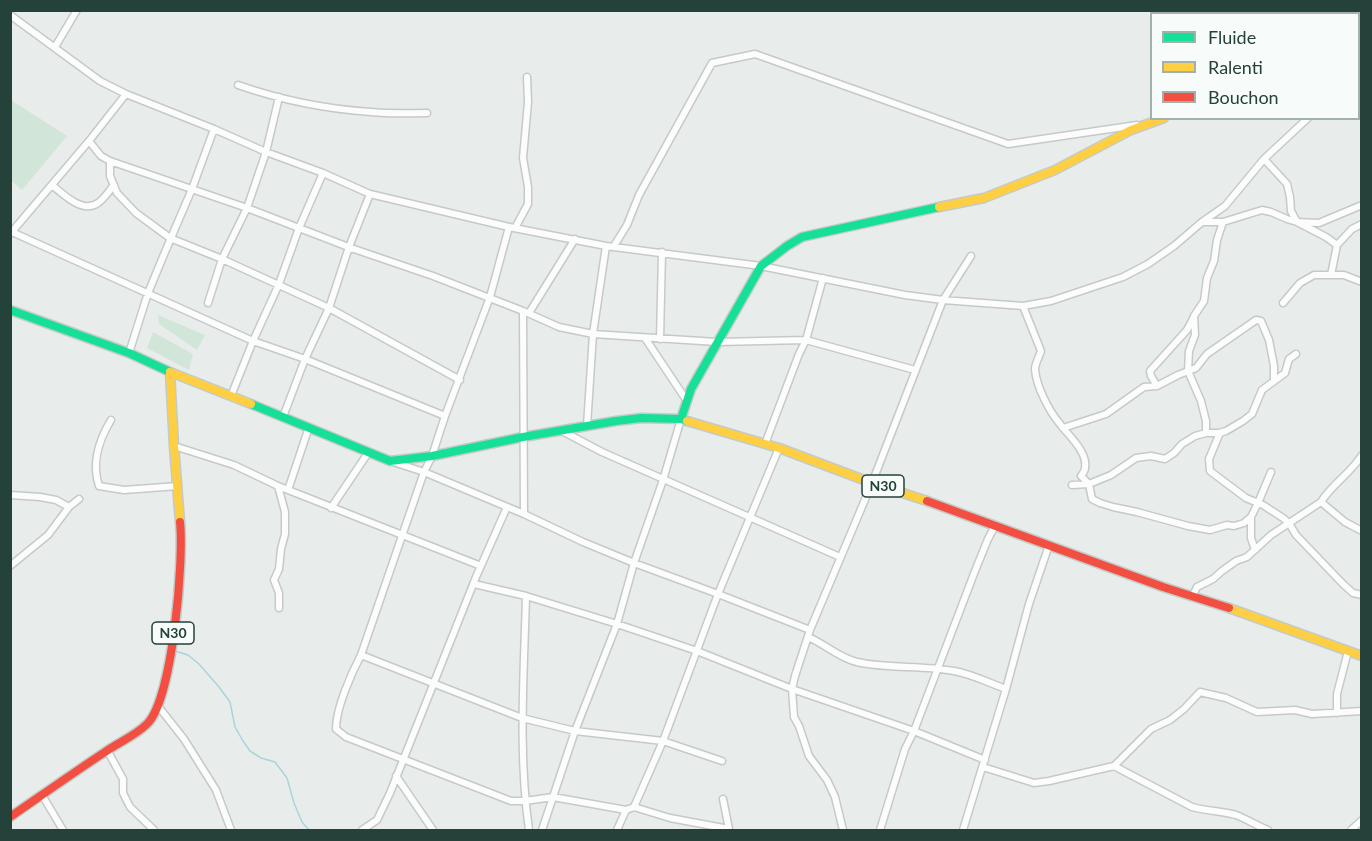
<!DOCTYPE html>
<style>
body{margin:0}
#map{position:relative;width:1372px;height:841px;overflow:hidden;background:#e8edeb;font-family:Lato,sans-serif}
canvas{display:block}
.frame{position:absolute;inset:0;border:12px solid #24423a;pointer-events:none}
.legend{position:absolute;left:1150px;top:12px;width:210px;height:108px;box-sizing:border-box;background:#f7fbf9;border:2px solid #a3b1ad;margin:0;padding:8px 10px;list-style:none;font-size:18px;color:#24423a}
.legend li{display:flex;align-items:center;gap:12px;height:30px}
.legend b{width:30px;border:2px solid #a3b1ad}
</style>
<div id="map">
<canvas width="1372" height="841"></canvas>
<div class="frame"></div>
<ul class="legend">
<li><b style="height:8px;background:#16e098"></b>Fluide</li>
<li><b style="height:8px;background:#ffcf43"></b>Ralenti</li>
<li><b style="height:8px;background:#f24e42"></b>Bouchon</li>
</ul>
</div>
<script>
const context = document.querySelector('canvas').getContext('2d');
context.lineJoin = 'round';
function fillPath(path, color) { context.fillStyle = color; context.fill(path, 'evenodd'); }
function trace(path, color, width, dash) { context.strokeStyle = color; context.lineWidth = width; context.lineCap = dash ? 'butt' : 'round'; context.setLineDash(dash || []); context.stroke(path); }
function label(font, color, halo, rows, align = 'center') {
  context.font = font + ' Lato,sans-serif'; context.lineWidth = 4.5; context.setLineDash([]); context.textBaseline = 'middle'; context.strokeStyle = halo; context.fillStyle = color; for (const [text, x, y, turn = 0] of rows) {
    context.save(); context.translate(x, y); context.rotate((+turn || 0) * Math.PI / 180); context.textAlign = isNaN(turn) ? turn : align; if (halo) context.strokeText(text, 0, 0); context.fillText(text, 0, 0); context.restore();
  }
}
fillPath(new Path2D(`
 M 11,100 L 67,136 L 22,190 L 11,181 Z
 M 158,315 L 205,335 L 197,350 L 159,324 Z
 M 153,332 L 193,354 L 189,370 L 147,348 Z`), '#d1e6d8');
trace(new Path2D(`
 M 175,651 L 188,655 L 199,664 L 219,687 L 230,702 L 235,727 L 243,741 L 250,751 L 261,758 L 275,762 L 287,778 L 294,803 L 302,822 L 309,830`), '#a9d4db', 1.5);
const street = new Path2D(`
 M 10,15 L 100,81 L 126,94 L 214,129 L 266,152 L 323,173 L 370,194 L 509,227 L 606,246 L 761,266 L 905,295 L 943,300 L 1023,306 L 1051,301 L 1123,277 L 1148,264 L 1174,246 L 1202,222 L 1225,206 L 1264,159 L 1308,118
 M 55,47 L 77,10
 M 1358,65 L 1362,63
 M 1358,74 L 1362,71
 M 238,85 C 281,100 326,109 371,112 C 389,114 408,113 427,113
 M 89,141 L 101,156 L 110,161 L 247,208 L 351,248 L 433,276 L 523,311 L 559,327 L 593,334 L 717,342 L 806,340 L 915,370
 M 1264,159 L 1287,184 L 1290,197 L 1291,211 L 1297,222 L 1326,237 L 1337,245 L 1331,275 L 1314,275 L 1300,283 L 1283,303
 M 110,161 L 110,176 L 117,193 L 136,213 L 170,238 L 222,259 L 329,308 L 460,380
 M 52,185 C 63,194 82,214 98,203 C 104,199 109,191 114,185
 M 1202,222 L 1223,222 L 1262,210 L 1271,212 L 1287,219 L 1297,222 L 1319,223 L 1362,205
 M 509,227 L 490,297 L 445,416 L 432,456 L 424,472 L 361,655 C 351,674 336,708 336,729 L 346,737 L 511,801 L 525,801 L 553,797 L 626,810
 M 515,228 L 528,204 L 528,187 L 523,158 L 528,102 L 527,77
 M 12,232 L 253,341 L 305,359 L 445,416
 M 10,234 L 89,141 L 126,94
 M 1337,245 L 1352,229 L 1362,224
 M 614,246 L 627,225 L 639,195 L 712,63 L 755,54 L 1008,144 L 1137,125
 M 1331,275 L 1344,275 L 1362,282
 M 208,303 L 222,259 L 247,208 L 266,152 L 279,97
 M 1023,306 L 1041,351 C 1039,357 1035,364 1035,369 C 1036,386 1049,411 1060,424 C 1068,435 1088,452 1085,468 C 1085,471 1083,473 1081,476 L 1089,484 L 1092,499 L 1100,503 L 1113,507 L 1137,512 L 1188,526 L 1210,530 L 1227,525 L 1234,526 L 1244,523 L 1251,517
 M 523,311 L 524,514
 M 529,313 L 575,239
 M 645,338 L 687,401
 M 660,339 L 662,252
 M 129,353 L 148,293 L 165,252 L 192,189 L 214,129
 M 1157,386 L 1151,376 L 1150,371 L 1187,330 L 1194,317
 M 231,396 L 253,341 L 279,284 L 299,228 L 323,173
 M 283,417 L 305,359 L 329,308 L 349,247 L 370,194
 M 111,420 C 99,440 91,462 99,486 L 124,490 L 178,486
 M 587,426 L 593,334 L 606,246
 M 1063,428 L 1106,414 L 1144,387 L 1157,386 L 1178,375 L 1196,368 L 1207,354 L 1256,320 L 1261,321 L 1269,340 L 1274,366 L 1274,381
 M 562,431 L 602,452 L 840,557
 M 1206,433 L 1206,421 L 1201,401 L 1188,371 L 1189,351 L 1195,335 L 1194,316 L 1204,301 L 1207,278 L 1214,261 L 1217,240 L 1223,222
 M 1219,433 L 1219,435 L 1209,459 L 1210,471 L 1246,498 L 1263,505 L 1283,518 L 1289,523 L 1296,535 L 1343,584 L 1353,593 L 1362,595
 M 765,444 L 799,354 L 806,340 L 823,278
 M 174,446 L 234,465 L 278,486 L 481,566
 M 393,462 L 424,472 L 524,514 L 583,542 L 634,563 L 718,594 L 810,630
 M 1072,485 L 1089,484 L 1111,475 L 1136,458 L 1151,456 L 1165,459 L 1174,453 L 1182,444 L 1195,436 L 1206,433 L 1219,433 L 1226,431 L 1243,421 L 1252,414 L 1262,390 L 1285,373 L 1289,359 L 1296,354
 M 278,486 L 285,512 L 285,534 L 281,549 L 279,569 L 274,580 L 279,593 L 279,608
 M 288,490 L 309,427
 M 10,495 L 40,497 L 56,500 L 69,507
 M 1321,502 L 1345,522 L 1362,531
 M 331,508 L 368,453
 M 1255,550 L 1251,538 L 1251,517 L 1258,503 L 1271,472
 M 10,566 L 48,535 L 69,507 L 79,499
 M 474,584 L 526,596 L 617,624 L 697,651 L 792,689 L 914,731 L 985,760
 M 526,596 C 524,674 518,753 529,830
 M 1192,597 L 1197,587 L 1213,579 L 1222,571 L 1236,561 L 1247,557 L 1271,535 L 1321,502 C 1332,484 1351,473 1362,455
 M 808,637 C 825,644 839,658 857,662 C 888,669 922,665 954,671 C 972,674 989,683 1006,689
 M 361,655 L 522,718 L 575,731 L 663,741 L 722,761
 M 158,706 L 184,739 L 216,790 L 231,830
 M 1337,713 L 1337,694 L 1348,651
 M 107,750 L 123,779 L 123,793 L 130,807 L 154,830
 M 1114,766 L 1192,807 C 1206,811 1222,811 1236,815 C 1247,819 1257,826 1268,830
 M 983,767 L 1034,783 L 1049,781 L 1114,766 L 1151,729 L 1170,720 L 1184,709 L 1200,692 L 1226,698 L 1257,712 L 1295,710 L 1312,714 L 1362,711
 M 396,776 L 433,830
 M 42,795 L 63,830
 M 634,807 L 670,818 L 729,829 L 723,799
 M 362,830 L 377,820 L 390,793 L 476,577 L 507,507
 M 542,830 L 575,731 L 617,624 L 634,563 L 663,480 L 681,419
 M 617,830 L 626,810 L 634,807 L 663,741 L 718,594 L 779,448
 M 843,830 L 835,797 L 827,780 L 809,756 L 799,726 L 794,717 L 792,689 L 795,676 L 810,630 L 872,483 L 943,300 L 971,256
 M 880,830 L 905,749 L 914,731 L 975,571 L 988,539 L 995,526
 M 963,830 L 1006,689 L 1029,604 L 1049,545
 M 1351,830 L 1362,820`);
const fast = new Path2D(`
 M 10,310 L 129,353 L 170,372
 M 251,404 L 390,461 L 432,456 L 523,437 L 616,421 L 641,418 L 681,419 L 687,421
 M 681,419 L 691,389 L 761,266 L 787,246 L 802,237 L 939,207`);
const slow = new Path2D(`
 M 1333,14 L 1334,10
 M 939,207 L 984,198 L 1055,170 L 1131,130 L 1164,118
 M 687,421 L 779,448 L 872,483 L 927,501
 M 180,522 L 174,446 L 170,372 L 251,404
 M 1229,608 L 1362,656`);
const jam = new Path2D(`
 M 927,501 L 1163,587 L 1229,608
 M 10,817 C 42,795 73,773 105,752 C 119,742 135,736 147,724 C 173,699 184,559 180,522`);
trace(street, '#c5cac8', 9);
trace(fast, '#c3cbc8', 11);
trace(slow, '#c3cbc8', 11);
trace(jam, '#c3cbc8', 11);
trace(street, '#fcfcfc', 6);
trace(fast, '#16e098', 8);
trace(slow, '#ffcf43', 8);
trace(jam, '#f24e42', 8);
for (const [x, y, w] of [
 [883,486,42],
 [173,633,42]
]) { const box = new Path2D(); box.roundRect(x - w / 2, y - 11, w, 22, 4.5); context.fillStyle = '#f7fbf9'; context.fill(box); trace(box, '#24423a', 1.5); }
label('bold 14px', '#24423a', null, [
 ["N30",883,486],
 ["N30",173,633]
]);
</script>
